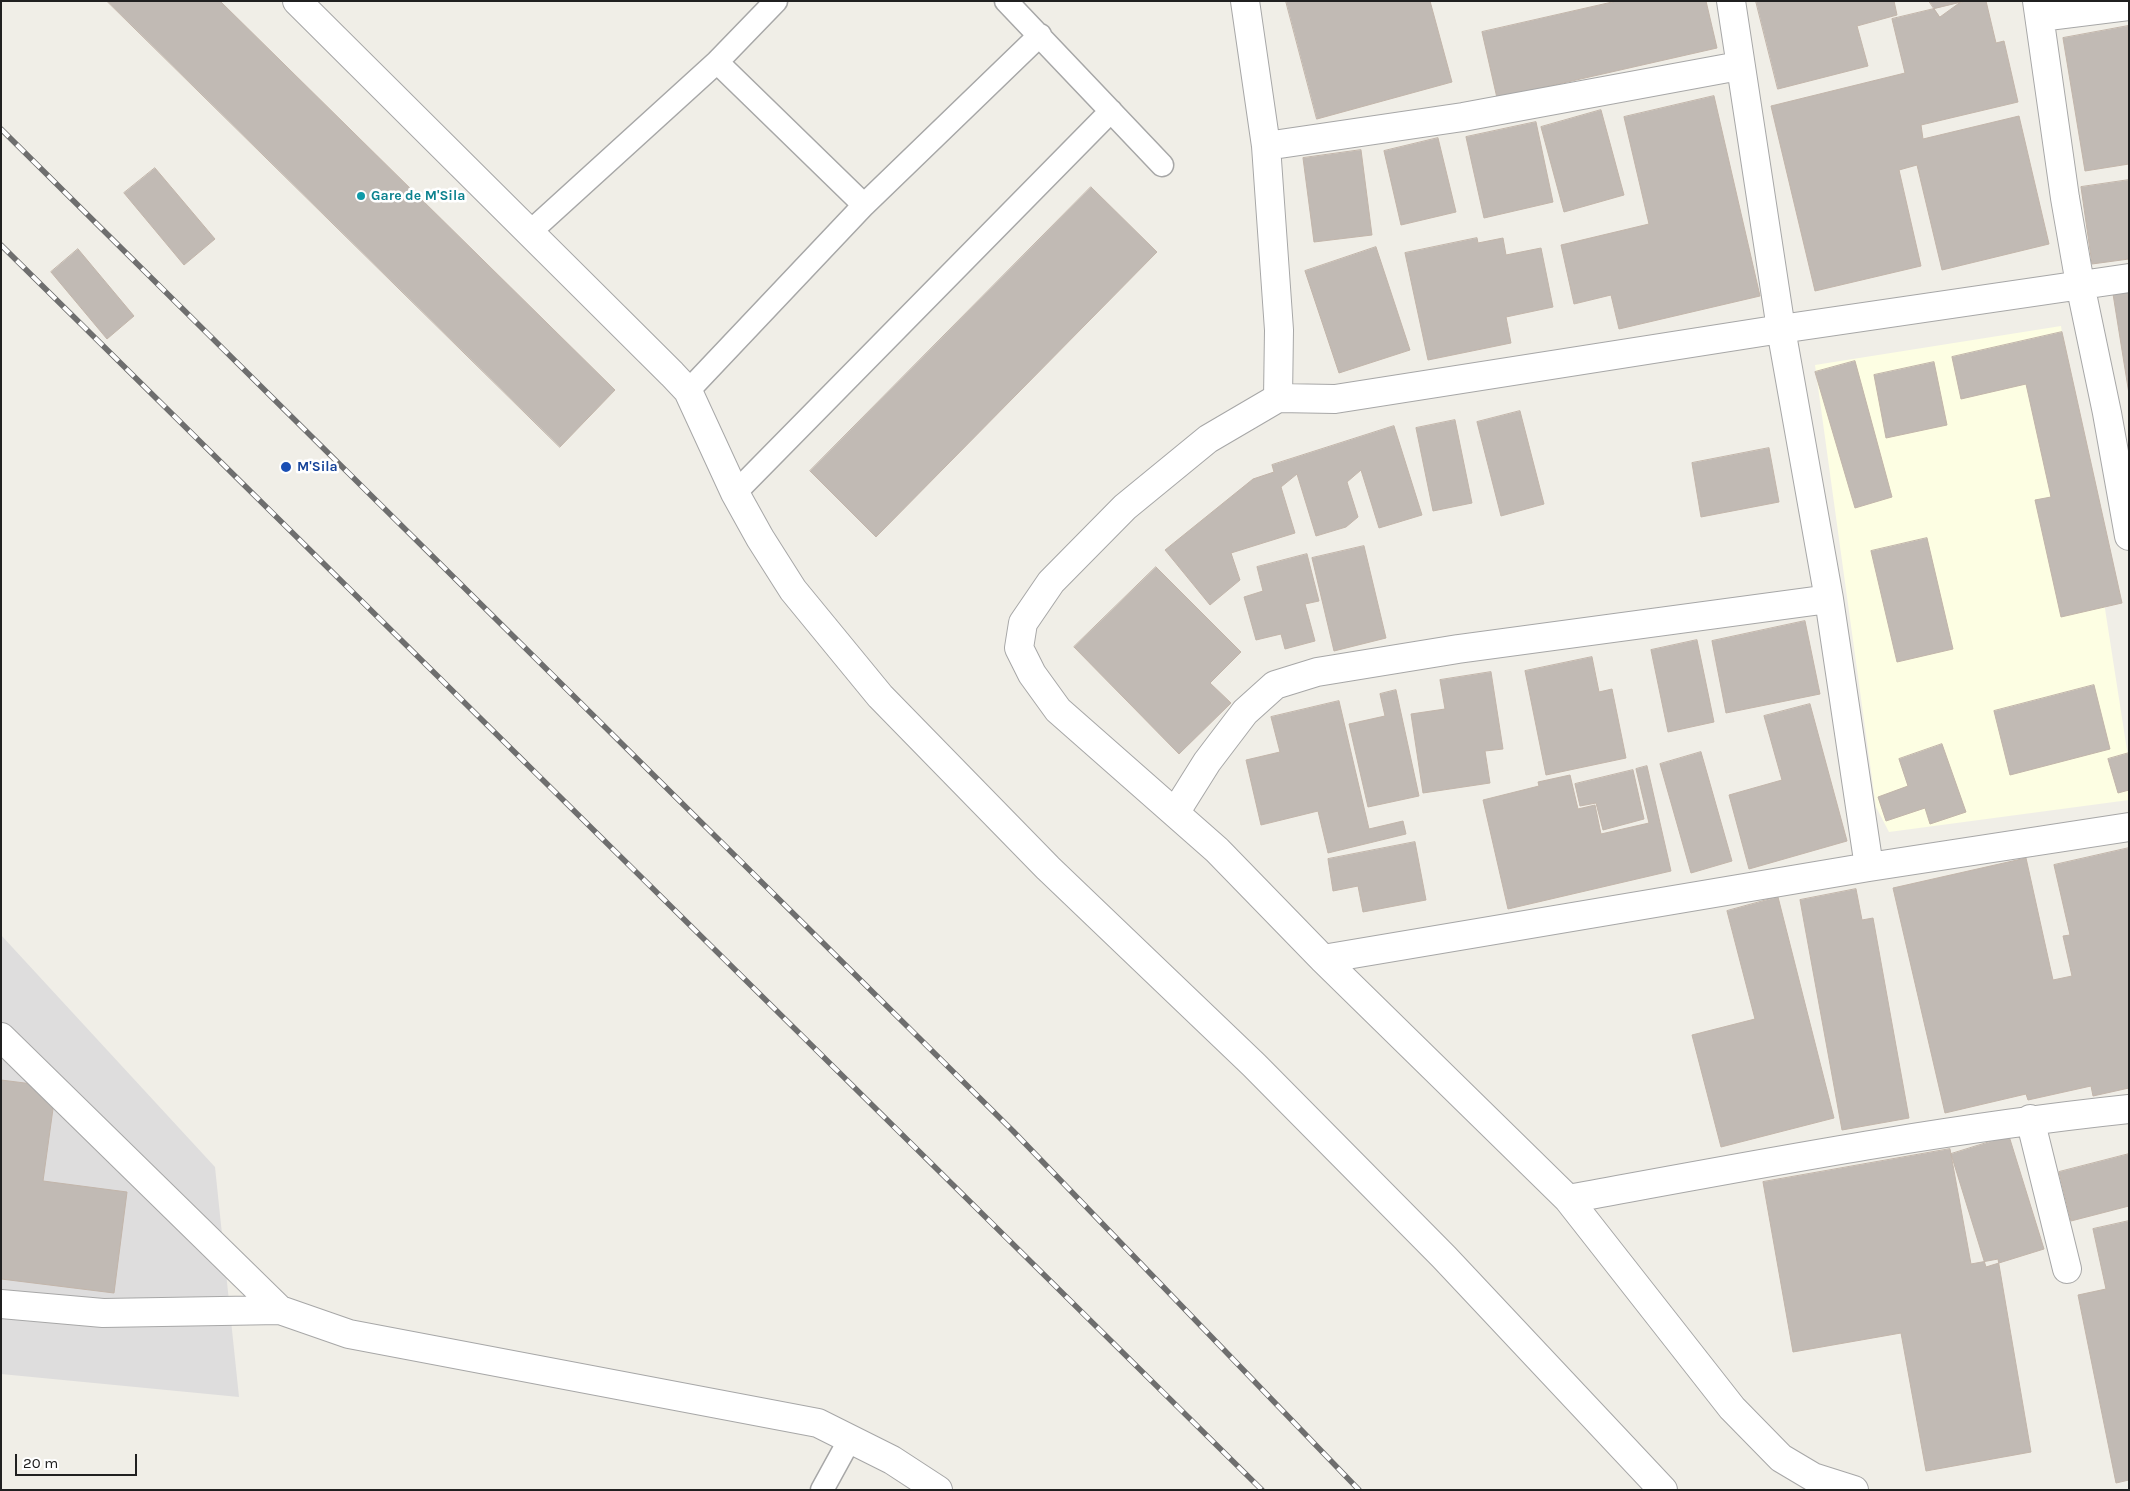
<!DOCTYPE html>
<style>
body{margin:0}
#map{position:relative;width:2130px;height:1491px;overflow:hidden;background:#f0eee7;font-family:Karla,sans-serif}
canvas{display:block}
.frame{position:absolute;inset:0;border:2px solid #202020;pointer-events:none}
.scale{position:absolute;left:15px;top:1454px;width:122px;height:22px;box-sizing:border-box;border:2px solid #202020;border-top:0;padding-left:6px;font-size:15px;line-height:18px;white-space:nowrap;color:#202020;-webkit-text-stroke:4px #fff;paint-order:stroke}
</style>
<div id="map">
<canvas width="2130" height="1491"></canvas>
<div class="frame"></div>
<div class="scale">20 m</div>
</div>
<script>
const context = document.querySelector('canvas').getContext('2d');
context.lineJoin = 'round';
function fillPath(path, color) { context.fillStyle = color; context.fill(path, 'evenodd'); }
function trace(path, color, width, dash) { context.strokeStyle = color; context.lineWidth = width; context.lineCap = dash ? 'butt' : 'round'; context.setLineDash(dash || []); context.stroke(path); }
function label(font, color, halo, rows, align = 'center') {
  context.font = font + ' Karla,sans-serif'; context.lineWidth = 5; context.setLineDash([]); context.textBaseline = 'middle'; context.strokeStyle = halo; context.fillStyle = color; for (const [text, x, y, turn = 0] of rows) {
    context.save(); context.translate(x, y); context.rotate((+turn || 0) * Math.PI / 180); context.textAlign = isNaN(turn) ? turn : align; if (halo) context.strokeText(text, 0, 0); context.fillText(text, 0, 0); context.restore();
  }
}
fillPath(new Path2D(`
 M 1,935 L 215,1167 L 239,1397 L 1,1374 Z`), '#dedddd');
fillPath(new Path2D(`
 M 2061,326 L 2129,763 L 2129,800 L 1889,832 L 1876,807 L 1815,365 Z`), '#fdfee3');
const building = new Path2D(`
 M 107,1 L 220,1 L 615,390 L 560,447 Z
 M 1286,1 L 1430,1 L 1452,82 L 1317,119 Z
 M 1617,1 L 1706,1 L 1717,48 L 1497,98 L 1482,32 Z
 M 1756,1 L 1894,1 L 1897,15 L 1857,26 L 1868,66 L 1778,89 Z
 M 1929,1 L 1962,1 L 1940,17 Z
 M 1966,1 L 1986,1 L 1996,43 L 2004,41 L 2018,102 L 1921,125 L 1923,139 L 2019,116 L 2049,244 L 1942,270 L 1917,165 L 1899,170 L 1921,266 L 1815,291 L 1771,106 L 1905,73 L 1892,19 Z
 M 2128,26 L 2129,164 L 2085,171 L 2063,38 Z
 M 1714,96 L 1760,296 L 1619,329 L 1611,295 L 1574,304 L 1561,245 L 1649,224 L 1624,117 Z
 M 1601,110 L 1624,195 L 1564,212 L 1541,127 Z
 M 1536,122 L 1553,202 L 1484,218 L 1466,137 Z
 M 1438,138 L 1456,212 L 1401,225 L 1384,151 Z
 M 1361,150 L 1372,235 L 1314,242 L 1303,158 Z
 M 155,168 L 215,239 L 184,265 L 124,193 Z
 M 2129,180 L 2129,259 L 2092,264 L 2081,187 Z
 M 1091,187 L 1157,252 L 876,537 L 810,471 Z
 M 1477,238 L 1478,243 L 1503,238 L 1506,255 L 1541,248 L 1553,307 L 1506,317 L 1511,343 L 1428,360 L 1405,253 Z
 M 1376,247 L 1410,350 L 1339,373 L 1305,271 Z
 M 78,249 L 134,316 L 107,339 L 51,272 Z
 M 2129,292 L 2129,394 L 2113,294 Z
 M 2062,332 L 2122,603 L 2061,617 L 2035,500 L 2051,497 L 2026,384 L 1961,399 L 1952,357 Z
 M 1855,361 L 1892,497 L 1855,508 L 1815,372 Z
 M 1934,362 L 1947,425 L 1886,438 L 1874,375 Z
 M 1520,411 L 1544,504 L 1501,516 L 1477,422 Z
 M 1455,420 L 1472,503 L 1433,511 L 1416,428 Z
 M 1394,426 L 1422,515 L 1379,528 L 1361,470 L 1347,482 L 1358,517 L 1346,527 L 1316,536 L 1297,474 L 1281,487 L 1295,533 L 1231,553 L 1240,580 L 1210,605 L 1165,550 L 1253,479 L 1274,472 L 1272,465 Z
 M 1769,448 L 1779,502 L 1701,517 L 1692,463 Z
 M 1927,538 L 1953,649 L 1897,662 L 1871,551 Z
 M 1364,546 L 1386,638 L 1334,651 L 1312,558 Z
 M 1307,554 L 1319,601 L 1305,604 L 1315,641 L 1285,649 L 1281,634 L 1256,640 L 1244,597 L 1263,591 L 1257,567 Z
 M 1156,567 L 1241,652 L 1210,683 L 1231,703 L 1179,754 L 1074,647 Z
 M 1805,621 L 1820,694 L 1726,713 L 1712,641 Z
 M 1697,640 L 1714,722 L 1668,732 L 1651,650 Z
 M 1592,657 L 1599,692 L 1612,689 L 1626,758 L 1546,775 L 1525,671 Z
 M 1491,672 L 1503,749 L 1485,751 L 1490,783 L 1423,793 L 1411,714 L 1445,709 L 1440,680 Z
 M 2094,685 L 2110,749 L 2010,775 L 1994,711 Z
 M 1396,690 L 1419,796 L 1368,807 L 1349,724 L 1385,716 L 1380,694 Z
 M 1339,701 L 1369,829 L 1403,821 L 1406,834 L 1328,853 L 1318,811 L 1261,825 L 1246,760 L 1280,752 L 1271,717 Z
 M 1810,704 L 1847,841 L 1749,869 L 1729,795 L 1782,780 L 1764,716 Z
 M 1942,744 L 1966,812 L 1930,824 L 1925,808 L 1886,821 L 1878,797 L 1908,786 L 1899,759 Z
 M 1701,752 L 1732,861 L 1691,873 L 1660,764 Z
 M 2129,753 L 2129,790 L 2118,793 L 2108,759 Z
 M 1647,766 L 1671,871 L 1508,909 L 1483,800 L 1539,786 L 1538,782 L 1570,775 L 1578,809 L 1595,805 L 1601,834 L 1649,823 L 1636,769 Z
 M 1633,770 L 1644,819 L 1603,830 L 1596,803 L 1580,806 L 1575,784 Z
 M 1415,842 L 1426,900 L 1363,912 L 1358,886 L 1333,891 L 1328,859 Z
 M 2129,848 L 2129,1088 L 2093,1096 L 2091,1086 L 2028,1100 L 2026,1094 L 1945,1113 L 1893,888 L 2026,858 L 2053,980 L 2072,976 L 2063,936 L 2070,935 L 2054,865 Z
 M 1856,889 L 1862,920 L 1873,918 L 1909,1118 L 1842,1130 L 1800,900 Z
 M 1778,897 L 1834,1118 L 1721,1147 L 1692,1035 L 1755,1019 L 1727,911 Z
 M 1,1080 L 56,1087 L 43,1181 L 127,1192 L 114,1293 L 1,1279 Z
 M 2009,1136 L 2044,1249 L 1986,1267 L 1951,1154 Z
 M 1950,1149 L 1971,1264 L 1998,1259 L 2031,1452 L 1926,1471 L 1901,1333 L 1793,1352 L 1763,1182 Z
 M 2129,1154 L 2129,1206 L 2071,1221 L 2059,1172 Z
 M 2129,1221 L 2129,1480 L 2116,1483 L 2078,1295 L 2106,1289 L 2093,1229 Z`);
fillPath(building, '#c1bab4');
trace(building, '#c2b5aa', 1);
const service = new Path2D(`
 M 1006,1 L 1162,165
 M 717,62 L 864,205
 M 530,232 L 717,62 L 776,1
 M 688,391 L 864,205 L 1040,35
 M 735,493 L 1111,111
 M 822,1490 L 850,1439`);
const minor = new Path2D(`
 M 1245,1 L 1266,146 L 1279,330 L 1278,398
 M 1731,1 L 1781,329 L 1829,599 L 1869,867
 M 2037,1 L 2065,198 L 2080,284 L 2107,413 L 2129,536
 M 2040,17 L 2129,6
 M 1266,146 L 1463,117 L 1739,66
 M 1175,813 L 1207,762 L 1245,712 L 1275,685 L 1317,672 L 1458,649 L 1829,599
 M 1323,959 L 1869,867 L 2129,827
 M 1,1037 L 280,1310 L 349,1334 L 818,1423 L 892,1460 L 938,1490
 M 2030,1119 L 2067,1269
 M 1568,1199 C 1754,1165 1940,1129 2129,1109
 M 1,1304 L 103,1313 L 280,1310
 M 1854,1490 L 1813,1477 L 1781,1458 L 1732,1408 L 1568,1199 L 1323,959 L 1217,850 L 1058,710 L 1032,674 L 1019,648 L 1023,623 L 1051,582 L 1125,507 L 1208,439 L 1278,398 L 1335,399 L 1781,329 L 2129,278`);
const tertiary = new Path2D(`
 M 297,1 L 672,374 L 688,391 L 735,493 L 760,538 L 793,590 L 880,696 L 1048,868 L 1254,1065 L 1444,1257 L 1663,1490`);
trace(service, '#a7a7a7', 25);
trace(minor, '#a7a7a7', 30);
trace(tertiary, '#a7a7a7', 30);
trace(service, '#fff', 22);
trace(minor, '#fff', 28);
trace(tertiary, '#fff', 28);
const rail = new Path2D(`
 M 1,129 L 1013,1131 L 1359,1490
 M 1,245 L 1262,1490`);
trace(rail, '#6e6e6e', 5.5);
trace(rail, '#fff', 4, [11]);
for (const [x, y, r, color] of [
 [361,196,5,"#0f9aa8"],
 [286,467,6,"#1a4fb4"]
]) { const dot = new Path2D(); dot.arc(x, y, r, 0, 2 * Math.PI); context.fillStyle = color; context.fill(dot); trace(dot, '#fff', 2); }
label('bold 14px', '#0d838f', '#fff', [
 ["Gare de M'Sila",371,196]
], 'left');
label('bold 14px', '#164399', '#fff', [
 ["M'Sila",297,467]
], 'left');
</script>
